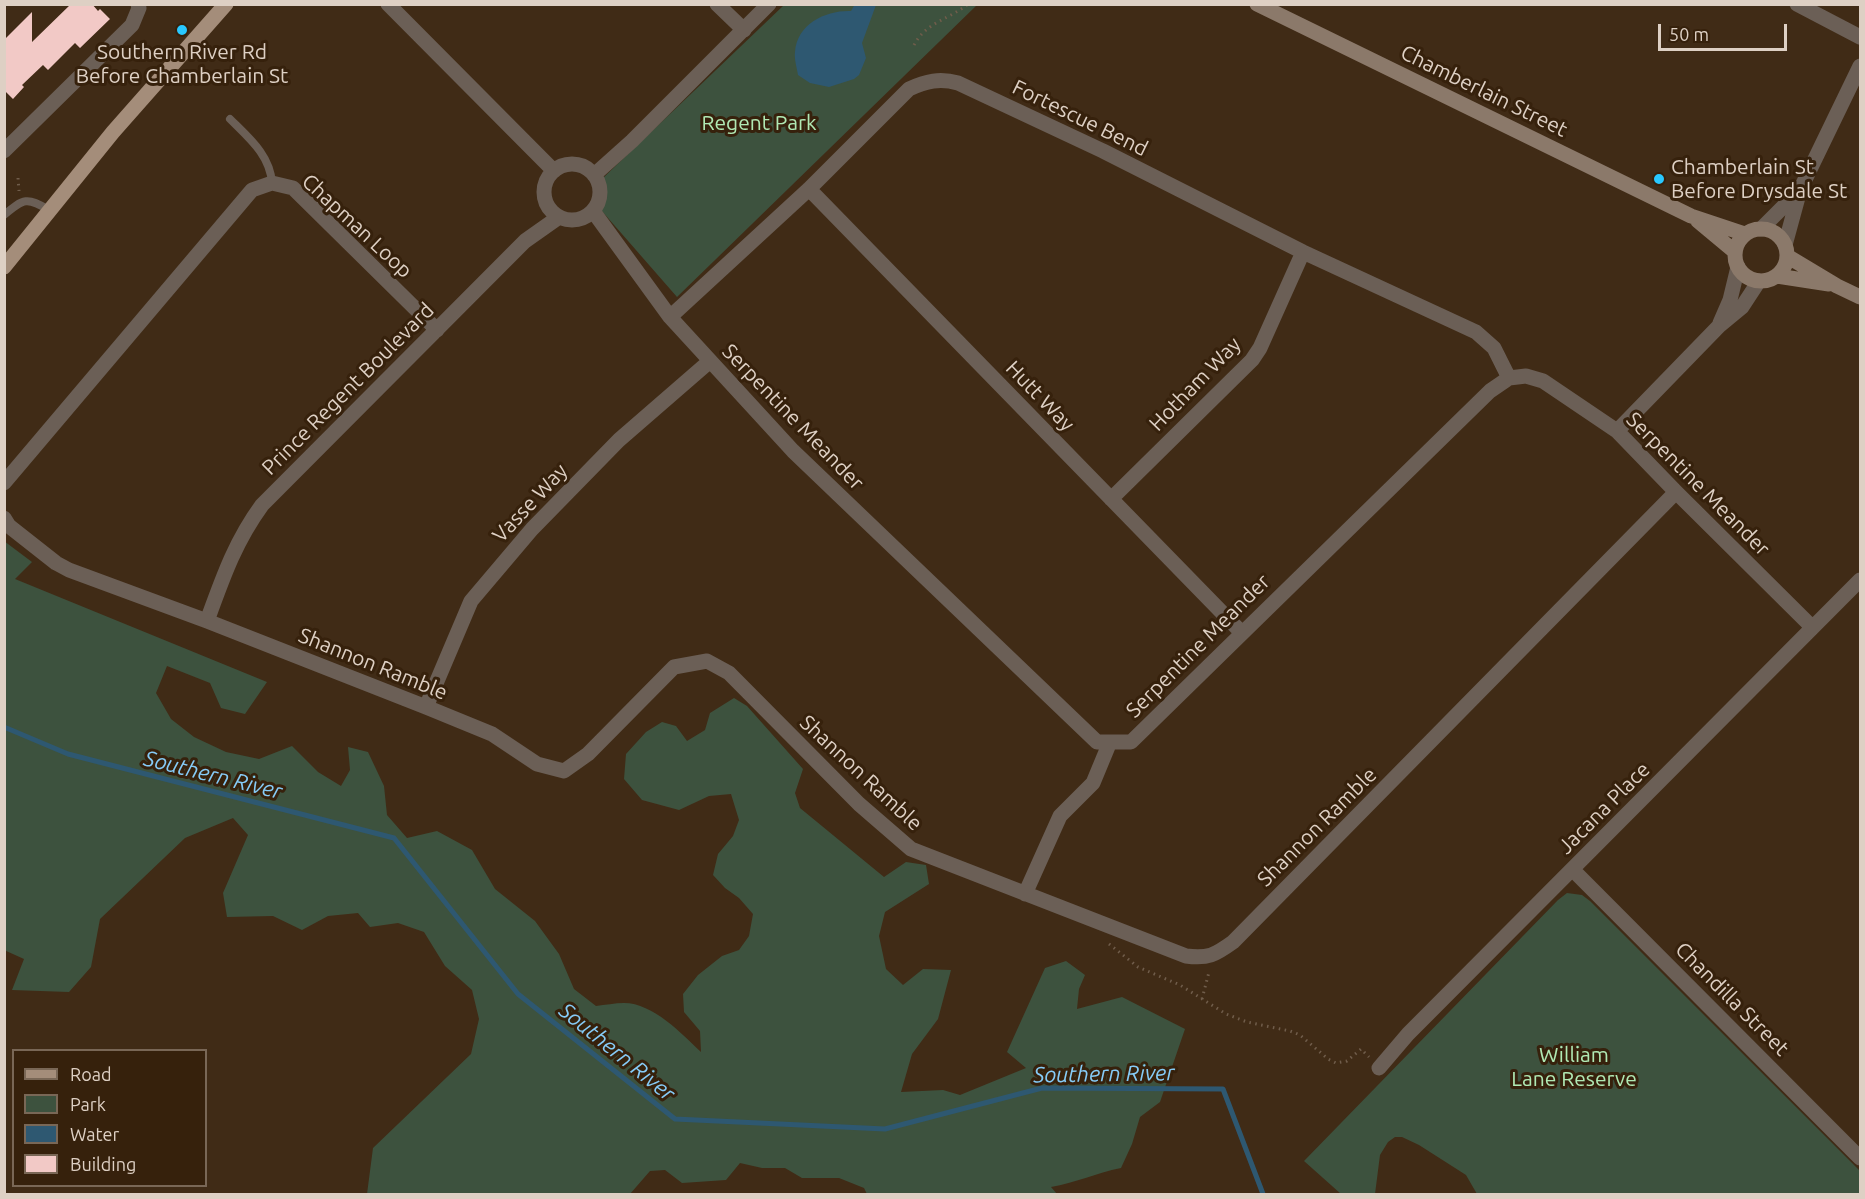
<!DOCTYPE html>
<style>
body{margin:0}
#map{position:relative;width:1865px;height:1199px;overflow:hidden;background:#402b16;font-family:Ubuntu,sans-serif}
canvas{display:block}
.frame{position:absolute;inset:0;border:6px solid #ded0c4;pointer-events:none}
.legend{position:absolute;left:12px;top:1049px;width:195px;height:138px;box-sizing:border-box;background:#36210c;border:2px solid #796756;margin:0;padding:8px 10px;list-style:none;font-size:18px;color:#ded0c4}
.legend li{display:flex;align-items:center;gap:12px;height:30px}
.legend b{width:30px;border:2px solid #796756}
.scale{position:absolute;left:1658px;top:24px;width:129px;height:27px;box-sizing:border-box;border:3px solid #ded0c4;border-top:0;padding-left:8px;font-size:18px;line-height:21px;white-space:nowrap;color:#ded0c4;-webkit-text-stroke:4px #36210c;paint-order:stroke}
</style>
<div id="map">
<canvas width="1865" height="1199"></canvas>
<div class="frame"></div>
<ul class="legend">
<li><b style="height:8px;background:#a48d7a"></b>Road</li>
<li><b style="height:16px;background:#3d523e"></b>Park</li>
<li><b style="height:16px;background:#2e5871"></b>Water</li>
<li><b style="height:16px;background:#f2c9c6"></b>Building</li>
</ul>
<div class="scale">50 m</div>
</div>
<script>
const context = document.querySelector('canvas').getContext('2d');
context.lineJoin = 'round';
function fillPath(path, color) { context.fillStyle = color; context.fill(path, 'evenodd'); }
function trace(path, color, width, dash) { context.strokeStyle = color; context.lineWidth = width; context.lineCap = dash ? 'butt' : 'round'; context.setLineDash(dash || []); context.stroke(path); }
function label(font, color, halo, rows, align = 'center') {
  context.font = font + ' Ubuntu,sans-serif'; context.lineWidth = 6; context.setLineDash([]); context.textBaseline = 'middle'; context.strokeStyle = halo; context.fillStyle = color; for (const [text, x, y, turn = 0] of rows) {
    context.save(); context.translate(x, y); context.rotate((+turn || 0) * Math.PI / 180); context.textAlign = isNaN(turn) ? turn : align; if (halo) context.strokeText(text, 0, 0); context.fillText(text, 0, 0); context.restore();
  }
}
fillPath(new Path2D(`
 M 784,5 L 977,5 L 677,297 L 601,210 L 598,194 L 603,178 Z
 M 4,541 L 32,562 L 15,579 L 267,682 L 245,714 L 221,708 L 210,683 L 167,666 L 156,693 L 171,719 L 194,737 L 226,752 L 259,759 L 292,746 L 318,772 L 341,786 L 350,770 L 348,747 L 368,752 L 384,786 L 387,815 L 407,838 L 437,831 L 472,850 L 495,889 L 535,921 L 559,954 L 574,989 L 596,1006 C 605,1005 615,1003 624,1003 C 653,1003 682,1034 701,1052 L 700,1031 L 684,1012 L 683,994 L 698,975 L 722,956 L 739,950 L 749,936 L 753,914 L 739,898 L 725,888 L 713,875 L 718,854 L 733,836 L 739,820 L 731,794 L 709,796 L 679,810 L 642,800 L 624,779 L 626,754 L 646,732 L 662,722 L 676,726 L 687,741 L 705,730 L 710,713 L 734,698 L 747,706 L 803,769 L 795,793 L 800,808 L 884,877 L 906,862 L 926,865 L 929,884 L 885,912 L 879,936 L 886,969 L 903,985 L 923,969 L 951,970 L 938,1019 L 912,1054 L 901,1092 L 943,1090 L 960,1095 L 1026,1068 L 1007,1052 L 1045,968 L 1066,961 L 1085,975 L 1079,989 L 1077,1009 L 1122,997 L 1185,1029 L 1160,1102 L 1140,1117 L 1132,1144 L 1121,1168 C 1096,1173 1075,1183 1051,1187 L 1057,1194 L 867,1194 L 864,1188 L 839,1178 L 802,1178 L 785,1168 L 762,1168 L 740,1163 L 726,1180 L 682,1183 L 665,1170 L 650,1171 L 630,1194 L 367,1194 L 373,1148 L 471,1054 L 479,1019 L 472,990 L 445,966 L 424,932 L 398,923 L 370,927 L 358,913 L 328,916 L 302,930 L 273,916 L 227,917 L 223,893 L 248,835 L 233,818 L 185,838 L 100,919 L 91,967 L 69,992 L 12,990 L 24,959 L 4,950 Z
 M 1567,893 L 1582,895 L 1590,901 L 1860,1171 L 1860,1194 L 1477,1194 L 1466,1175 L 1419,1145 L 1402,1137 L 1395,1137 L 1388,1142 L 1380,1155 L 1375,1194 L 1341,1194 L 1304,1161 L 1558,900 Z`), '#3d523e');
fillPath(new Path2D(`
 M 855,4 L 876,5 L 862,43 L 866,58 L 859,75 L 854,79 L 829,87 L 810,83 L 798,75 C 797,68 794,59 795,52 C 797,23 827,10 851,11 Z`), '#2e5871');
trace(new Path2D(`
 M 4,727 L 68,754 L 394,838 L 518,994 L 675,1119 L 885,1129 L 1042,1088 L 1223,1089 L 1263,1194`), '#2e5871', 5);
fillPath(new Path2D(`
 M 71,4 L 92,4 L 98,11 L 100,9 L 110,19 L 80,48 L 75,43 L 48,70 L 43,65 L 22,85 L 24,87 L 13,99 L 4,90 L 4,40 L 32,12 L 32,42 Z`), '#f2c9c6');
trace(new Path2D(`
 M 914,45 C 926,22 950,19 968,4
 M 18,178 L 19,191
 M 1109,944 L 1138,967 L 1180,985 L 1226,1014 L 1247,1022 L 1290,1031 L 1300,1035 L 1328,1059 L 1336,1063 L 1347,1061 L 1361,1049 L 1369,1057
 M 1202,999 L 1209,972`), '#705d4b', 3, [1.5, 4.5]);
trace(new Path2D(`
 M 230,119 C 249,138 270,155 272,183
 M 4,215 C 24,198 27,197 49,210`), '#6b5f56', 8);
trace(new Path2D(`
 M 388,4 L 554,171
 M 717,4 L 744,30
 M 1797,4 L 1860,37
 M 4,151 L 132,25 L 139,8 L 138,4
 M544 192a28 28 0 1 1 56 0a28 28 0 1 1-56 0Z
 M 594,175 L 632,141 L 769,4
 M 809,189 L 1242,633
 M 593,211 L 670,317 L 793,451 L 1097,742 L 1131,742 L 1490,391 L 1509,378 L 1526,376 L 1543,381 L 1617,431 L 1676,492 L 1812,627
 M 1761,229 L 1800,190
 M 1785,245 L 1800,190 L 1860,66
 M 670,317 L 809,189 L 909,89 C 926,81 940,78 958,83 L 1103,151 L 1303,252 L 1476,332 L 1494,348 L 1509,378
 M 1720,323 L 1730,300 L 1738,267
 M 1617,431 L 1719,326 L 1742,307 L 1759,281
 M 4,483 L 252,190 L 272,183 L 293,188 L 437,330
 M 1111,499 L 1252,360 L 1260,348 L 1303,252
 M 4,518 L 9,526 L 56,563 L 69,570 L 207,621 L 426,707 L 492,734 L 537,764 L 564,771 L 588,754 L 674,667 L 707,661 L 729,673 L 859,804 L 911,849 L 1186,956 C 1208,959 1215,955 1233,942 L 1676,492
 M 207,621 C 223,577 235,542 262,505 L 525,241 L 559,217
 M 426,707 L 471,601 L 532,529 L 619,440 L 710,361
 M 1573,870 L 1860,1158
 M 1025,894 L 1060,816 L 1093,783 L 1110,742
 M 1379,1068 L 1408,1034 L 1860,580`), '#6b5f56', 15);
trace(new Path2D(`
 M 1257,4 L 1691,216 L 1745,234
 M 1698,221 L 1734,251
 M1735 255a26 26 0 1 1 52 0a26 26 0 1 1-52 0Z
 M 1787,256 L 1837,286 L 1860,297
 M 1777,276 L 1829,284`), '#8b796a', 15);
trace(new Path2D(`
 M 4,267 L 113,132 L 226,4`), '#a48d7a', 15);
for (const [x, y, r, color] of [
 [182,30,6,"#29c8ff"],
 [1659,179,6,"#29c8ff"]
]) { const dot = new Path2D(); dot.arc(x, y, r, 0, 2 * Math.PI); context.fillStyle = color; context.fill(dot); trace(dot, '#36210c', 2); }
label('21px', '#ded0c4', '#36210c', [
 ["Southern River Rd",182,52],
 ["Before Chamberlain St",182,76],
 ["Chamberlain St",1671,167,"left"],
 ["Before Drysdale St",1671,191,"left"]
]);
label('21px', '#ded0c4', '#36210c', [
 ["Chamberlain Street",1484,91,26],
 ["Fortescue Bend",1080,118,26],
 ["Chapman Loop",357,226,43],
 ["Hotham Way",1195,384,-46],
 ["Prince Regent Boulevard",348,389,-45],
 ["Hutt Way",1040,396,46],
 ["Serpentine Meander",793,417,46],
 ["Serpentine Meander",1698,484,45],
 ["Vasse Way",530,503,-47],
 ["Serpentine Meander",1198,646,-45],
 ["Shannon Ramble",373,664,22],
 ["Shannon Ramble",861,773,43],
 ["Jacana Place",1604,808,-45],
 ["Shannon Ramble",1317,827,-45],
 ["Chandilla Street",1732,999,45]
]);
label('21px', '#b0e9b4', '#36210c', [
 ["Regent Park",759,123],
 ["William",1574,1055],
 ["Lane Reserve",1574,1079]
]);
label('italic 22px', '#86cbf6', '#36210c', [
 ["Southern River",213,775,14],
 ["Southern River",617,1052,39],
 ["Southern River",1104,1074,-1]
]);
</script>
